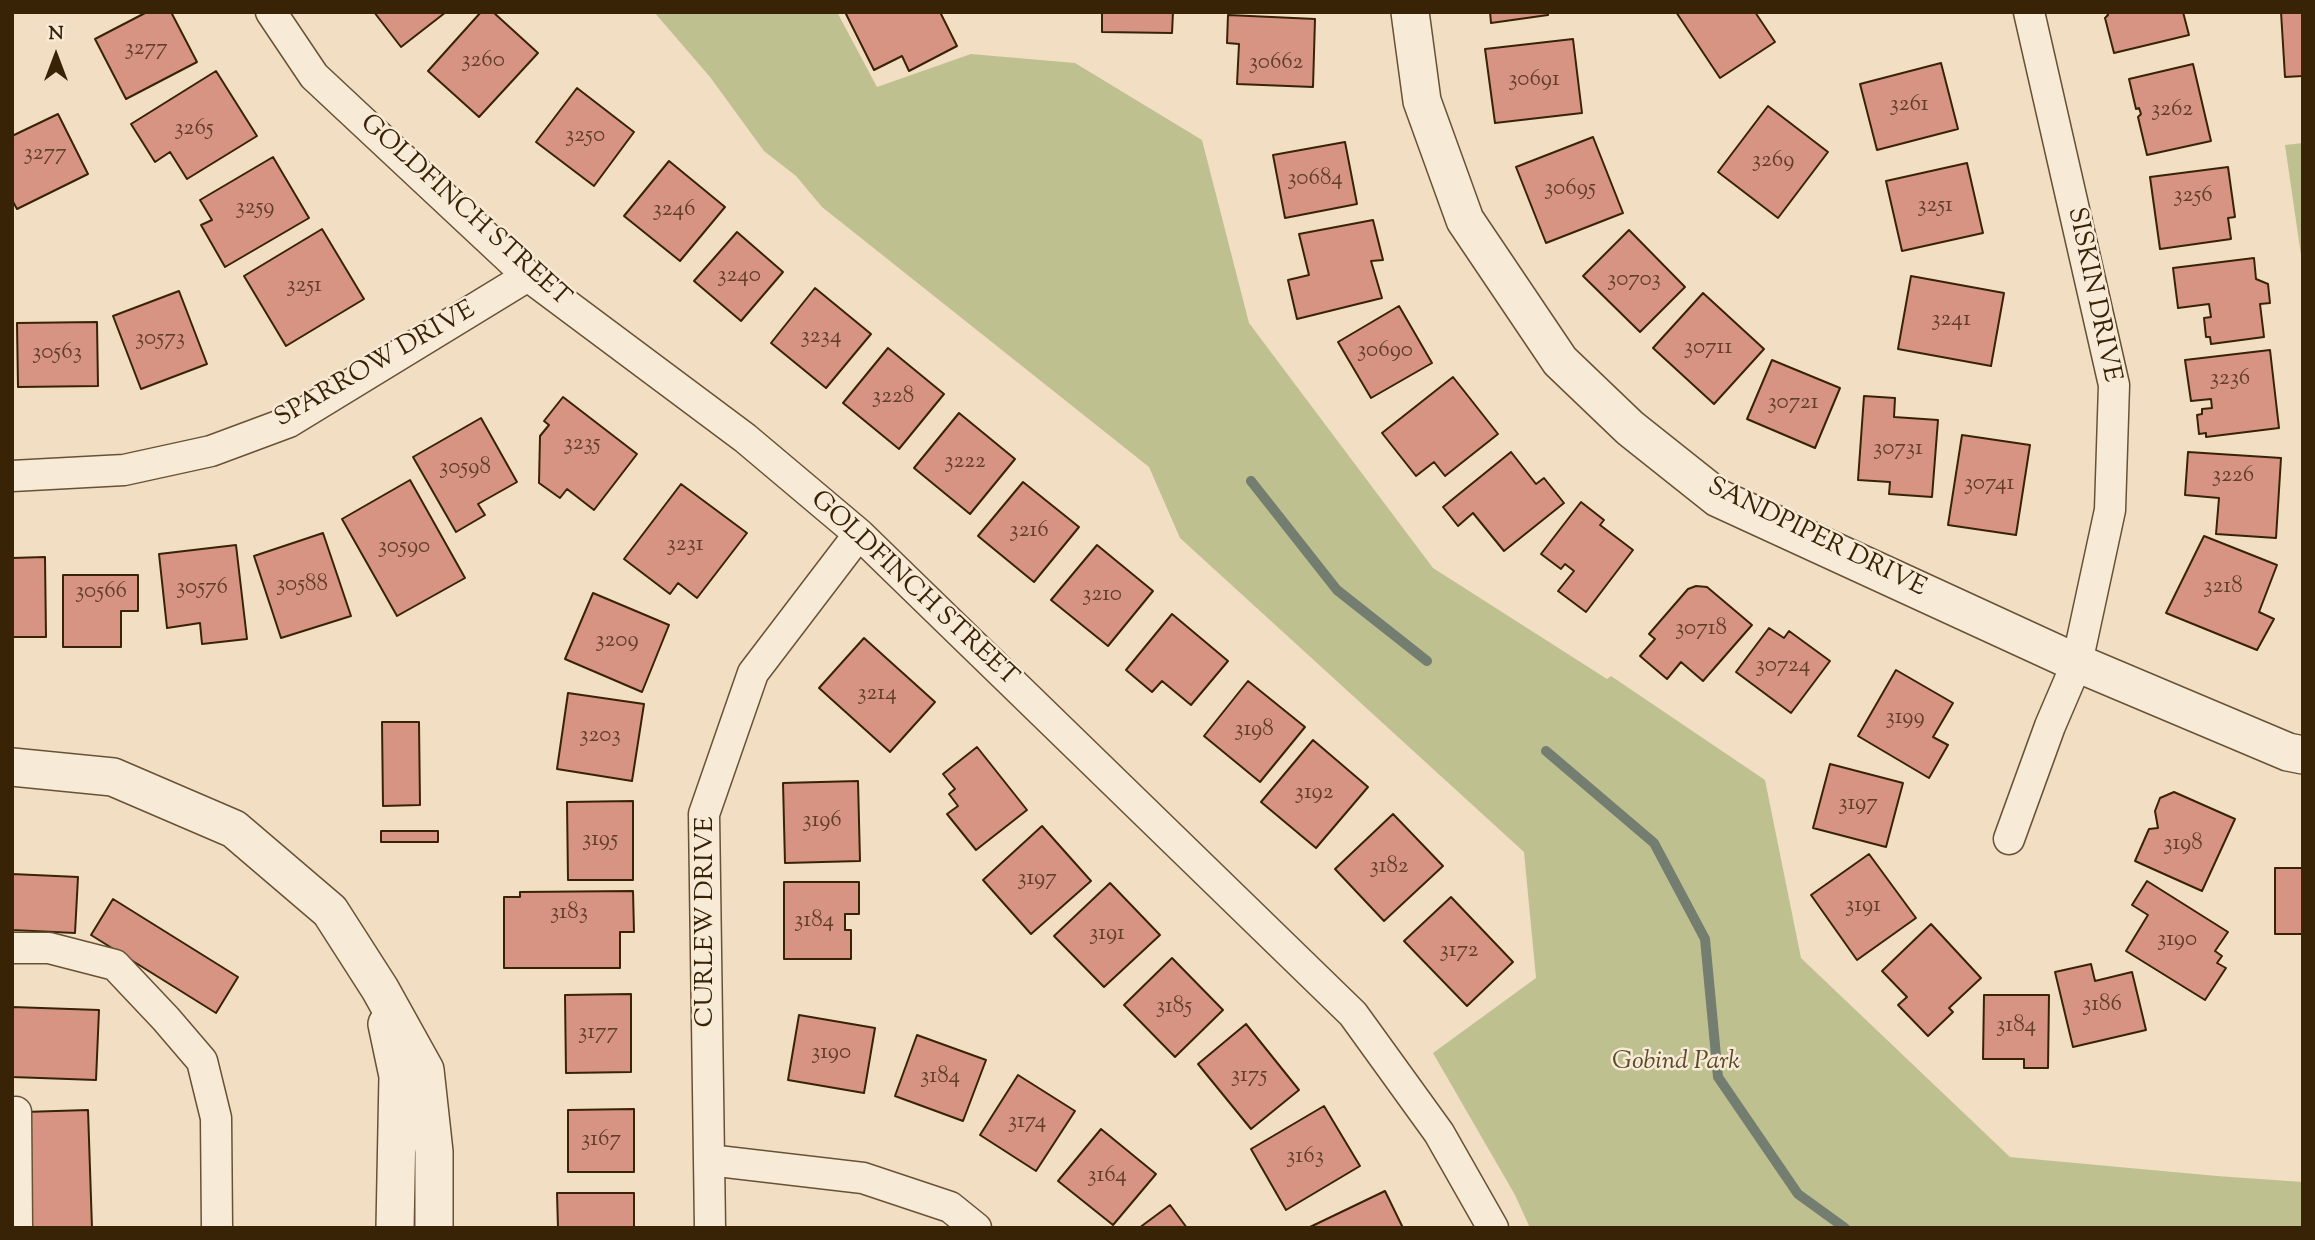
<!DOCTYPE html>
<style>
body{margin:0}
#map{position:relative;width:2315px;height:1240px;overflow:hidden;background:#f2dec2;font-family:"Sorts Mill Goudy",serif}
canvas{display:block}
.frame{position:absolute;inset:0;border:14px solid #392306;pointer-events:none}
.north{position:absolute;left:21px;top:21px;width:70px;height:70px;-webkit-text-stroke:5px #f7ead7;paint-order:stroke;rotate:0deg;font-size:19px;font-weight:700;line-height:28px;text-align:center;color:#392306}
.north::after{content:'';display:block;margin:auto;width:24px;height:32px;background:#392306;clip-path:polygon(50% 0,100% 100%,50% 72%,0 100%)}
</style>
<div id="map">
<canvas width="2315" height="1240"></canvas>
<div class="frame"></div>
<div class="north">N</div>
</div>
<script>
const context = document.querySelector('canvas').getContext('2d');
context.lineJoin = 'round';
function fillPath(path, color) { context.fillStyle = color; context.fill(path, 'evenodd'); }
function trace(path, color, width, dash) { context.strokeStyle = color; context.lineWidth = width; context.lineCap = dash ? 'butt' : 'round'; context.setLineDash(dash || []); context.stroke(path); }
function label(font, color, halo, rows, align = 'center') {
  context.font = font + ' "Sorts Mill Goudy",serif'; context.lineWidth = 5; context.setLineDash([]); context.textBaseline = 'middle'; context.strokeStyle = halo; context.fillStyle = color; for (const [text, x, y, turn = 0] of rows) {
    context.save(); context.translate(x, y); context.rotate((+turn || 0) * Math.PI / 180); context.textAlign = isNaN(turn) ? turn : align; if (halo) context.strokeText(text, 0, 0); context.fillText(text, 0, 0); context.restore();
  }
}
fillPath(new Path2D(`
 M 654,12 L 837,12 L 877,87 L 971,54 L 1075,63 L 1202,140 L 1249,323 L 1433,568 L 1607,679 L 1611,676 L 1765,780 L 1801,958 L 2010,1157 L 2217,1176 L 2303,1182 L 2303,1228 L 1530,1228 L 1515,1195 L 1433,1053 L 1536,978 L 1524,852 L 1180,538 L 1149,467 L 822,207 L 796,176 L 764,151 L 710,77 Z
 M 2303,143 L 2303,269 L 2285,145 Z`), '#bfc090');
trace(new Path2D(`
 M 1251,481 L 1337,590 L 1427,661
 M 1546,751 L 1654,843 L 1705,939 L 1718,1077 L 1798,1194 L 1845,1228`), '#747e70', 10);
const building = new Path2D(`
 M 147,12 L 171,12 L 197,62 L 126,99 L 95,39 Z
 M 374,12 L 446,12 L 401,47 Z
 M 481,12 L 493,12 L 538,53 L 479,117 L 428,71 Z
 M 845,12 L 940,12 L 957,46 L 909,71 L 902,56 L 874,70 Z
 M 1102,12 L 1173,12 L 1172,33 L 1102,32 Z
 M 1490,12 L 1548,12 L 1548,15 L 1491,23 Z
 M 1676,12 L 1755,12 L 1775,42 L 1720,78 Z
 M 2103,12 L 2183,12 L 2189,35 L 2114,53 L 2105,18 L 2108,15 L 2107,12 Z
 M 2281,12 L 2303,12 L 2303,76 L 2285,77 Z
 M 1228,15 L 1315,19 L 1313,87 L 1237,84 L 1239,44 L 1227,43 Z
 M 1573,39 L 1582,113 L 1495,123 L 1485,49 Z
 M 1941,63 L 1958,129 L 1877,150 L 1860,84 Z
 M 2193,64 L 2211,141 L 2147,155 L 2138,117 L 2141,114 L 2139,108 L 2136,109 L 2129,79 Z
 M 216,71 L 257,136 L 187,179 L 170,152 L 155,162 L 131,124 Z
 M 577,88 L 634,132 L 594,186 L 536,142 Z
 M 1768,106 L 1828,152 L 1778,218 L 1718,172 Z
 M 58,114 L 88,174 L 17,209 L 12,200 L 12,136 Z
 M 1593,137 L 1623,213 L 1546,243 L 1516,167 Z
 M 1345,142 L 1357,204 L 1285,218 L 1273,155 Z
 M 273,157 L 309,218 L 225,267 L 201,225 L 212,220 L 200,200 Z
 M 669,161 L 725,207 L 680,261 L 624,216 Z
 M 1967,163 L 1983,233 L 1902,251 L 1886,181 Z
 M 2228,167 L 2235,217 L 2228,218 L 2231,239 L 2160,249 L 2150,177 Z
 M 1373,220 L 1383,260 L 1371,261 L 1382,298 L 1297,319 L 1288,280 L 1309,275 L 1299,234 Z
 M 322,229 L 364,299 L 286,346 L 244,276 Z
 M 1629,230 L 1685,287 L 1640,332 L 1583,276 Z
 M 737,232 L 783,272 L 741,321 L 694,281 Z
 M 2254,258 L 2256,279 L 2268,284 L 2270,303 L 2260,304 L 2264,337 L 2211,344 L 2210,337 L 2206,337 L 2204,318 L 2211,317 L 2209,304 L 2178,308 L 2173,268 Z
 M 1911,276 L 2004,293 L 1991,366 L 1898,349 Z
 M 815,288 L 871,334 L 826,388 L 771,343 Z
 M 179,291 L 207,364 L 141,389 L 113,316 Z
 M 1703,293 L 1764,349 L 1714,404 L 1653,348 Z
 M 1399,306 L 1432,363 L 1371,398 L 1338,342 Z
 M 97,322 L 98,386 L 18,387 L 17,323 Z
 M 888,348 L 944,394 L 899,449 L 843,403 Z
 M 2270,350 L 2279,428 L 2206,437 L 2206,433 L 2199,434 L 2197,415 L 2202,414 L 2202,409 L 2212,408 L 2211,399 L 2191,401 L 2185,360 Z
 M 1772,360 L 1840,388 L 1815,448 L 1747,419 Z
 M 1453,377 L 1498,434 L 1445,476 L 1434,462 L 1416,476 L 1382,433 Z
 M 1864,396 L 1895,398 L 1894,417 L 1938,420 L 1932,497 L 1889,494 L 1890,482 L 1858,480 Z
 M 563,397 L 637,454 L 594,510 L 567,489 L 560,498 L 539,483 L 540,436 L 549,425 L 544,421 Z
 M 959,413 L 1015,459 L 970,514 L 914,468 Z
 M 481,418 L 517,482 L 478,504 L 485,515 L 456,532 L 413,457 Z
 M 1962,435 L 2030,445 L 2016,535 L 1948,525 Z
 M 1511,452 L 1536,484 L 1544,478 L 1564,503 L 1504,551 L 1473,513 L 1458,526 L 1443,507 Z
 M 2188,452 L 2281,458 L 2276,538 L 2216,534 L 2219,498 L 2185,495 Z
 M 410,480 L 465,578 L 397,616 L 342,519 Z
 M 1023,482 L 1079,527 L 1034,582 L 978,536 Z
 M 681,484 L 747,533 L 697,598 L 678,583 L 670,594 L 624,559 Z
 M 1581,502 L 1604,520 L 1600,525 L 1633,550 L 1586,612 L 1558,591 L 1574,571 L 1565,564 L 1561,569 L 1541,554 Z
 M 323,533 L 351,616 L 281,638 L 254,556 Z
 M 2204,536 L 2277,565 L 2259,612 L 2274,619 L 2257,650 L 2166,613 Z
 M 236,545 L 247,639 L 202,644 L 200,623 L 167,628 L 159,554 Z
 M 1097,545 L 1153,591 L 1108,646 L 1051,600 Z
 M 45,557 L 46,637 L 12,637 L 12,558 Z
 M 63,575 L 138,575 L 138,611 L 121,611 L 121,647 L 63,647 Z
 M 1696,586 L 1707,587 L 1752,625 L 1703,681 L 1681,662 L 1667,679 L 1640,656 L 1655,639 L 1649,634 L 1688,589 Z
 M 593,593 L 669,625 L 642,692 L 565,659 Z
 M 1172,614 L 1228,661 L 1191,705 L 1162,681 L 1152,692 L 1126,670 Z
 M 1769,628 L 1784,638 L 1789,631 L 1830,661 L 1791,713 L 1736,672 Z
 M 864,638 L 935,702 L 890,752 L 819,688 Z
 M 1896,670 L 1953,703 L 1933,737 L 1948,745 L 1929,778 L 1858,736 Z
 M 1248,681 L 1305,727 L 1260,782 L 1204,736 Z
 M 568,693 L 644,704 L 632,781 L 557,769 Z
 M 382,722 L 419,722 L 420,805 L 383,806 Z
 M 1313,740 L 1368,787 L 1316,848 L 1261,802 Z
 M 977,747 L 1027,810 L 976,850 L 947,814 L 958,806 L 949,794 L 955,789 L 943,774 Z
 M 1830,764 L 1903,783 L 1886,847 L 1813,828 Z
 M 858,781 L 860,861 L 785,863 L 783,783 Z
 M 2174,792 L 2235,819 L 2202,891 L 2135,861 L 2149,829 L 2158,828 L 2155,811 L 2160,798 Z
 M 633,801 L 633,880 L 568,880 L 567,802 Z
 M 1393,814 L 1443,866 L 1384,921 L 1335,869 Z
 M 1042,826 L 1091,881 L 1031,934 L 983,880 Z
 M 381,831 L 438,831 L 438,842 L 381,842 Z
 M 1869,854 L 1916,918 L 1857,960 L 1811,895 Z
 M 2275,868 L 2303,868 L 2303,934 L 2275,934 Z
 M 12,874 L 78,877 L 75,933 L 12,930 Z
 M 2147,881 L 2228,932 L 2215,951 L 2222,956 L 2217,963 L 2226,968 L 2205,1000 L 2126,951 L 2148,915 L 2132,905 Z
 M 784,882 L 859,882 L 859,914 L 845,914 L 845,930 L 851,930 L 851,959 L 784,959 Z
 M 1110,883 L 1160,935 L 1104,987 L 1054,936 Z
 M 633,891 L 634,932 L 620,932 L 620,968 L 504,968 L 504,897 L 520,897 L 520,892 Z
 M 1451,897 L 1513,962 L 1467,1006 L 1404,941 Z
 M 113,899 L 238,977 L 216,1013 L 91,935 Z
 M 1931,924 L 1981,978 L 1949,1008 L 1953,1012 L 1928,1036 L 1898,1005 L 1907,997 L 1882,971 Z
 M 1172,958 L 1223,1010 L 1175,1057 L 1124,1005 Z
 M 2091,964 L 2095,981 L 2132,972 L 2146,1030 L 2073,1047 L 2055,972 Z
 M 631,994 L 631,1072 L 566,1073 L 565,995 Z
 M 1984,995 L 2049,995 L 2048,1068 L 2024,1068 L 2024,1059 L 1983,1059 Z
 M 12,1007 L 99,1010 L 96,1080 L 12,1077 Z
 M 799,1015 L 875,1028 L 864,1093 L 788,1080 Z
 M 1246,1024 L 1299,1090 L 1251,1129 L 1198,1064 Z
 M 917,1035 L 986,1060 L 963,1121 L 895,1096 Z
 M 1018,1075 L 1075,1111 L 1036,1171 L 980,1135 Z
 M 1324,1106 L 1360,1166 L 1286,1210 L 1251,1149 Z
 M 634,1109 L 634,1172 L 568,1172 L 568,1110 Z
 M 88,1110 L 92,1228 L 27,1228 L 24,1112 Z
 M 1101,1129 L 1156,1174 L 1113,1225 L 1058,1181 Z
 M 1385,1191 L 1403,1228 L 1310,1227 Z
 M 557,1193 L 634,1193 L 634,1228 L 558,1228 Z
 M 1170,1205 L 1187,1228 L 1139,1228 Z`);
fillPath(building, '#d79483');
trace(building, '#392306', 2);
const minor = new Path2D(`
 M 271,12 L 314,76 L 528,276 L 745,438 L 859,534 L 1353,1014 L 1439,1133 L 1493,1228
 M 12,476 L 124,470 L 211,451 L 289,422 L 528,276
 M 2009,839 L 2050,726 L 2077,663 L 2110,510 L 2114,385 L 2029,12
 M 12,948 L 49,948 L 115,965 L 166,1019 L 202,1061 L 216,1118 L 217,1228
 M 16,1112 L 17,1228
 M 709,1160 L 863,1178 L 950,1207 L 976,1228
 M 710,1228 L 704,814 L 753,673 L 859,534`);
const tertiary = new Path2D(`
 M 1410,12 L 1422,101 L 1465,220 L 1560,361 L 1630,428 L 1718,498 L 2077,663 L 2288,752 L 2303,755
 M 12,767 L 113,777 L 234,829 L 330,911 L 380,989 L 425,1070 L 434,1152 L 434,1228
 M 387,1024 L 398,1076 L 395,1228`);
trace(minor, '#675235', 33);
trace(tertiary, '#675235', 40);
trace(minor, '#f7ead7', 30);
trace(tertiary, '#f7ead7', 37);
label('23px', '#603f25', null, [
 ["3277",146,50],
 ["3260",483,62],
 ["30662",1276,64],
 ["30691",1534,81],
 ["3261",1909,106],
 ["3262",2172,111],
 ["3265",194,130],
 ["3250",585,137],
 ["3277",45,155],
 ["3269",1773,162],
 ["30684",1315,180],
 ["30695",1570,190],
 ["3256",2193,197],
 ["3251",1935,207],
 ["3259",255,209],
 ["3246",674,211],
 ["3240",739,277],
 ["30703",1634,281],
 ["3251",304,287],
 ["3241",1951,321],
 ["3234",821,338],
 ["30573",160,340],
 ["30711",1708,349],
 ["30690",1385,352],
 ["30563",57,354],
 ["3236",2230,380],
 ["3228",893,398],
 ["30721",1793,404],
 ["3235",582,445],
 ["30731",1898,450],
 ["3222",965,463],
 ["30598",465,469],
 ["3226",2233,477],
 ["30741",1989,485],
 ["3216",1029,532],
 ["3231",685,546],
 ["30590",404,548],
 ["30588",302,586],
 ["3218",2223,588],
 ["30576",202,589],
 ["30566",101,593],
 ["3210",1102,596],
 ["30718",1701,630],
 ["3209",617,642],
 ["30724",1783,667],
 ["3214",877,695],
 ["3199",1905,719],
 ["3198",1254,731],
 ["3203",600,737],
 ["3192",1314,794],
 ["3197",1858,805],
 ["3196",822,822],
 ["3195",600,841],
 ["3198",2183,845],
 ["3182",1389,868],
 ["3197",1037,880],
 ["3191",1863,907],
 ["3183",569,914],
 ["3184",814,922],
 ["3191",1107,935],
 ["3190",2177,941],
 ["3172",1459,952],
 ["3186",2102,1006],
 ["3185",1174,1008],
 ["3184",2016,1027],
 ["3177",598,1034],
 ["3190",831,1054],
 ["3175",1249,1077],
 ["3184",940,1078],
 ["3174",1027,1123],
 ["3167",601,1141],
 ["3163",1305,1158],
 ["3164",1107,1177]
]);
label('26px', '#392306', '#f7ead7', [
 ["GOLDFINCH STREET",464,212,42],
 ["SISKIN DRIVE",2092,295,78],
 ["SPARROW DRIVE",376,366,-30],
 ["SANDPIPER DRIVE",1816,539,26],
 ["GOLDFINCH STREET",913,590,43],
 ["CURLEW DRIVE",708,922,-90]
]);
label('italic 26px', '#5a4a28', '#f7ead7', [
 ["Gobind Park",1676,1064]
]);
</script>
